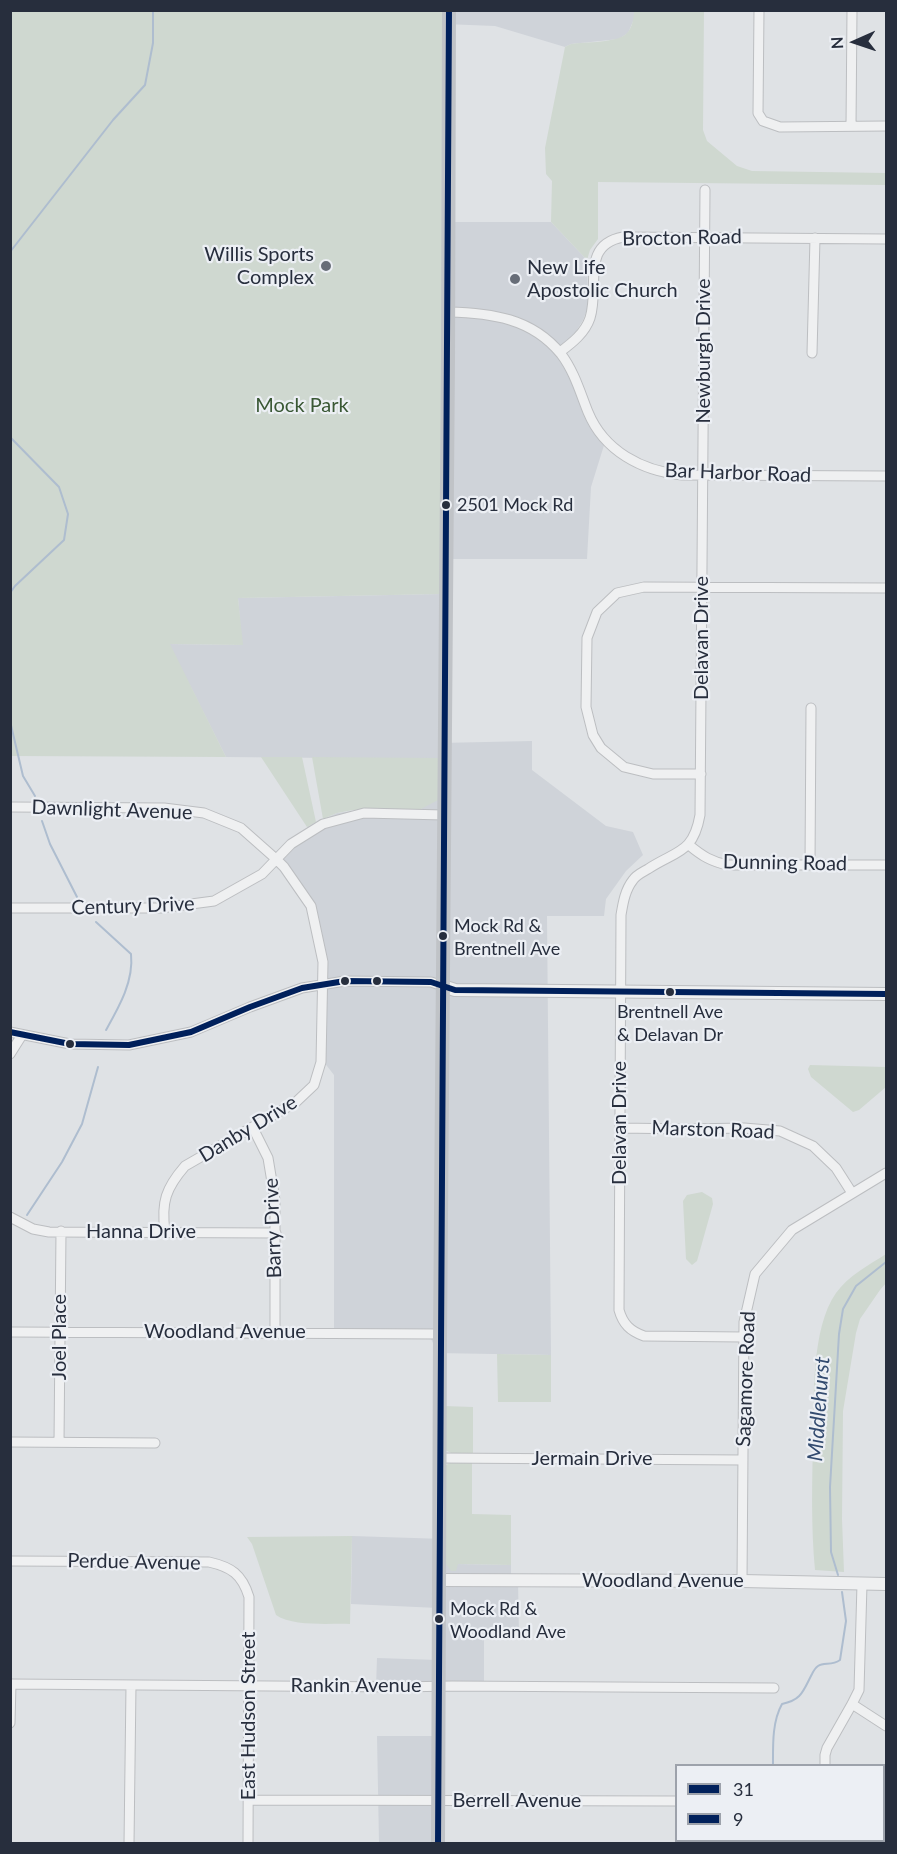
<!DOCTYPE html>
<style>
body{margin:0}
#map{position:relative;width:897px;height:1854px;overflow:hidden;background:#dfe2e5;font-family:Lato,sans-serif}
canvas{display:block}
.frame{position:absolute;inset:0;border:12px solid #272e3d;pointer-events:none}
.legend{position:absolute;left:675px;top:1764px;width:210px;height:78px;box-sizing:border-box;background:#eceff4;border:2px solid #9da2ab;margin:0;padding:8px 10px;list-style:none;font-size:18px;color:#272e3d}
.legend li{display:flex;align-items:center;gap:12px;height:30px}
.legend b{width:30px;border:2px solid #9da2ab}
.north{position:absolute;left:825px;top:12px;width:60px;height:60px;-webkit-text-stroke:4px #eceff4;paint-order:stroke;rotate:267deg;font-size:16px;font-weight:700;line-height:24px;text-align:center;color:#272e3d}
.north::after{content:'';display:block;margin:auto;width:21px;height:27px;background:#272e3d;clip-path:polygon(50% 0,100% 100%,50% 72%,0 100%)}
</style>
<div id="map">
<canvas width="897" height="1854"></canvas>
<div class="frame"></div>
<ul class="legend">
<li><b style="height:8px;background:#00205b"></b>31</li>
<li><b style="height:8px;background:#00205b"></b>9</li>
</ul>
<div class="north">N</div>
</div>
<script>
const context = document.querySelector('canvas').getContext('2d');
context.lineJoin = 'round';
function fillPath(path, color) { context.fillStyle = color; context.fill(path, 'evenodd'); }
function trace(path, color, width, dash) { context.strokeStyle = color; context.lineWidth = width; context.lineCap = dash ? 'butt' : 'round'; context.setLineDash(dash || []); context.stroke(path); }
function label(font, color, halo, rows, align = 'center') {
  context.font = font + ' Lato,sans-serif'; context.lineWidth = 4.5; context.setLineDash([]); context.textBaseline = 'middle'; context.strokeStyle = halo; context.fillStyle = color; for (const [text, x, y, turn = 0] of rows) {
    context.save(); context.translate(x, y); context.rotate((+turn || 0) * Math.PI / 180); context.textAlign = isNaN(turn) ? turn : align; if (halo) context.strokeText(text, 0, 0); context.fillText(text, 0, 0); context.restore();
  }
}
fillPath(new Path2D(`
 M 634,10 L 634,19 L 628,33 L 619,39 L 571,44 L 565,47 L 495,26 L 444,24 L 444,11 Z
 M 444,222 L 551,222 L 587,260 L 588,307 L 583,320 L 575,333 L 556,351 L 605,442 L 591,487 L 587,559 L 441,559 Z
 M 441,594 L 440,743 L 532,741 L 532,770 L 606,826 L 633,832 L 643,855 L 626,871 L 606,899 L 604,916 L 547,916 L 551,1355 L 436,1353 L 436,1349 L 431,1339 L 334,1338 L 334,1075 L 320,1057 L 319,941 L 314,914 L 275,858 L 310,830 L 307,827 L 337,813 L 370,809 L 421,809 L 440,759 L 226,757 L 169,644 L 242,645 L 238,598 Z
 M 352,1536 L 444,1539 L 457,1564 L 511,1565 L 511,1580 L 518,1580 L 519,1636 L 484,1637 L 484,1688 L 376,1687 L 377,1658 L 438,1660 L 438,1608 L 351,1604 Z
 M 377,1736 L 436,1736 L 437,1843 L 379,1843 Z`), '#cfd3d9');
fillPath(new Path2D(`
 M 704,10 L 703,130 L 707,141 L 737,166 L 752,171 L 886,173 L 886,185 L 598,182 L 598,239 L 590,250 L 587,260 L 551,222 L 552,181 L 546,174 L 545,148 L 565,47 L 571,44 C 584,42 619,43 627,33 C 632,28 634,18 634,11 Z
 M 11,11 L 444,11 L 441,594 L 238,598 L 243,645 L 170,644 L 226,757 L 11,756 Z
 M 261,757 L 302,757 L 316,822 L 307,827 Z
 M 312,757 L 440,758 L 440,799 L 421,809 L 353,810 L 337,813 L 323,819 Z
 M 810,1065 L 886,1067 L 886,1087 L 859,1110 L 853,1112 L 811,1077 L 808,1069 Z
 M 702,1192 L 712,1198 L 713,1204 L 697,1261 L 692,1265 L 686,1259 L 683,1201 L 687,1195 Z
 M 886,1254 L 886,1283 L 880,1290 L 860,1319 L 856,1333 L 843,1411 L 842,1519 L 844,1572 L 815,1570 C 811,1527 812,1485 813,1441 C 814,1400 811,1328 836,1293 C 848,1276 869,1265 886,1254 Z
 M 497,1354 L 551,1355 L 551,1402 L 498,1402 Z
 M 444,1406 L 473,1407 L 473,1453 L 451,1453 L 445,1450 Z
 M 450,1463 L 472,1463 L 472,1514 L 511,1515 L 511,1565 L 458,1564 L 456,1571 L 451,1571 L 444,1561 L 446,1465 Z
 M 352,1536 L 350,1624 C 330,1623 293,1627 276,1615 L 252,1544 L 247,1537 Z`), '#cfd8d0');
trace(new Path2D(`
 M 10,252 L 113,120 L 145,85 L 153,43 L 153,10
 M 10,437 L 59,487 L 68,514 L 64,540 L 15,586 L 10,593
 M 10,721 L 23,776 L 35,796
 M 42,821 L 50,844 L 77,897
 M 96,922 L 131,954 C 134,981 119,1007 106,1030
 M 27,1215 L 62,1162 L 82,1124 L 98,1067
 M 838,1575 L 831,1552 L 830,1487 L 839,1334 L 843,1309 L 856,1286 L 886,1262
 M 773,1766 C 773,1745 772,1722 782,1704 C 802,1700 803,1691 812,1674 C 813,1672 815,1668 818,1666 C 824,1662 832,1666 840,1660 L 846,1621 L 842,1592
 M 771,1844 L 771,1840`), '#aebdcf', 2);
const minor = new Path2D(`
 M 759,10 L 758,113 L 763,121 L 780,127 L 886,126
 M 851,126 L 852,10
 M 705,190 L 700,815 C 693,854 677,850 648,869 C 643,872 636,875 633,880 C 625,890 623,903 621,915 L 619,1310 C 623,1324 630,1331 644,1336 L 743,1337
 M 448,312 C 491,313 532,318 561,354 C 574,371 580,392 588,412 C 604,451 642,471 682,475 L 886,476
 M 560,352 C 572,343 585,333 590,318 C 600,287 580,245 623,237 L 886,239
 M 812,353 L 815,238
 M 701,774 L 653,774 L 624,767 L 601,748 L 593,735 L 586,707 L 587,638 L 597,612 L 617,593 L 644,587 L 886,588
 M 10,807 L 164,808 L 204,813 L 241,828 L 276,859 L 284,867 L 311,906 L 323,962 L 321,1062 L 314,1085 L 296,1102 L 185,1166 C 166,1188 161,1202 165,1231
 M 689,845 C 702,856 712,862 728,865 L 886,865
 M 810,865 L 811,708
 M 10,908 L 161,908 L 214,901 L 262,874 L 291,844 L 323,824 L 364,813 L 444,815
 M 10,1032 L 70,1044 L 129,1045 L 191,1032 L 250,1007 L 302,988 L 345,981 L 431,982 L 443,986
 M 10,1054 L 22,1035
 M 253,1128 L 268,1158 L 275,1200 L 275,1333
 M 620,1128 L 688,1129 L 744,1128 L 780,1131 L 813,1146 L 836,1168 L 852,1193
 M 10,1217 L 33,1229 L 49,1232 L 276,1233
 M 10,1332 L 440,1334
 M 10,1442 L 155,1443
 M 59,1442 L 61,1231
 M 440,1458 L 743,1460
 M 10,1561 L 209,1562 C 231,1567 242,1574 249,1597 L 248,1844
 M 742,1581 L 744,1322 L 755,1274 L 792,1230 L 886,1173
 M 10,1684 L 401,1687 L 452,1686 L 774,1688
 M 852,1704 L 886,1726
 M 10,1723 L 11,1684
 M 825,1766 L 825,1755 L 827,1748 L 852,1704 L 859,1690 L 862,1584
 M 249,1800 L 676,1801
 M 129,1844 L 131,1685
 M 825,1844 L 825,1840`);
const tertiary = new Path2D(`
 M 443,986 L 455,990 L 886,994
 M 439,1580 L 742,1581 L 886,1584`);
trace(minor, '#bcbec1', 11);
trace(tertiary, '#bcbec1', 14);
trace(minor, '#eff0f1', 9);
trace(tertiary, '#eff0f1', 12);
trace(new Path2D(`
 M 438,1844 L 440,1334 L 448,359 L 449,10`), '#c0c3c7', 14);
trace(new Path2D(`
 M 438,1844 L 449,10`), '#00205b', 6);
trace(new Path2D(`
 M 10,1032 L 70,1044 L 129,1045 L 191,1032 L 250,1007 L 302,988 L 345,981 L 431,982 L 455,990 L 886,994`), '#00205b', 6);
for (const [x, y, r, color] of [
 [326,266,6,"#676d78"],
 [515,279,6,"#676d78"],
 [446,505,5,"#272e3d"],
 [443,936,5,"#272e3d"],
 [345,981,5,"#272e3d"],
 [377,981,5,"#272e3d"],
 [670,992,5,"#272e3d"],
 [70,1044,5,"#272e3d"],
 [439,1619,5,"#272e3d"]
]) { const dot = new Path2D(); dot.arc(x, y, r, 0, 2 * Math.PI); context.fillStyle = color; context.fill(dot); trace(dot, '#eceff4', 2); }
label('18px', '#272e3d', '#eceff4', [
 ["2501 Mock Rd",457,505],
 ["Mock Rd &",454,926],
 ["Brentnell Ave",454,949],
 ["Brentnell Ave",670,1012,"center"],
 ["& Delavan Dr",670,1035,"center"],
 ["Mock Rd &",450,1609],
 ["Woodland Ave",450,1632]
], 'left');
label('20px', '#272e3d', '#eceff4', [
 ["Brocton Road",682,238,-1],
 ["Newburgh Drive",704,351,-90],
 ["Bar Harbor Road",738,473,2],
 ["Delavan Drive",702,638,-90],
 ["Dawnlight Avenue",112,810,2],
 ["Dunning Road",785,863,1],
 ["Century Drive",133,906,-2],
 ["Delavan Drive",620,1123,-90],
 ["Danby Drive",248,1129,-31],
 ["Marston Road",713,1130,2],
 ["Barry Drive",273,1228,-92],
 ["Hanna Drive",141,1232],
 ["Woodland Avenue",225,1332],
 ["Joel Place",60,1337,-90],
 ["Sagamore Road",746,1379,-88],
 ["Jermain Drive",592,1459],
 ["Perdue Avenue",134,1562,1],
 ["Woodland Avenue",663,1581],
 ["Rankin Avenue",356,1686],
 ["East Hudson Street",249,1716,-90],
 ["Berrell Avenue",517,1801]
]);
label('20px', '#272e3d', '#eceff4', [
 ["Willis Sports",314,255],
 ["Complex",314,278],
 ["New Life",527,268,"left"],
 ["Apostolic Church",527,291,"left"]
], 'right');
label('20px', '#3a5835', '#eceff4', [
 ["Mock Park",302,406]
]);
label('italic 21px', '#334b6f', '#eceff4', [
 ["Middlehurst",819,1409,-86]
]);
</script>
